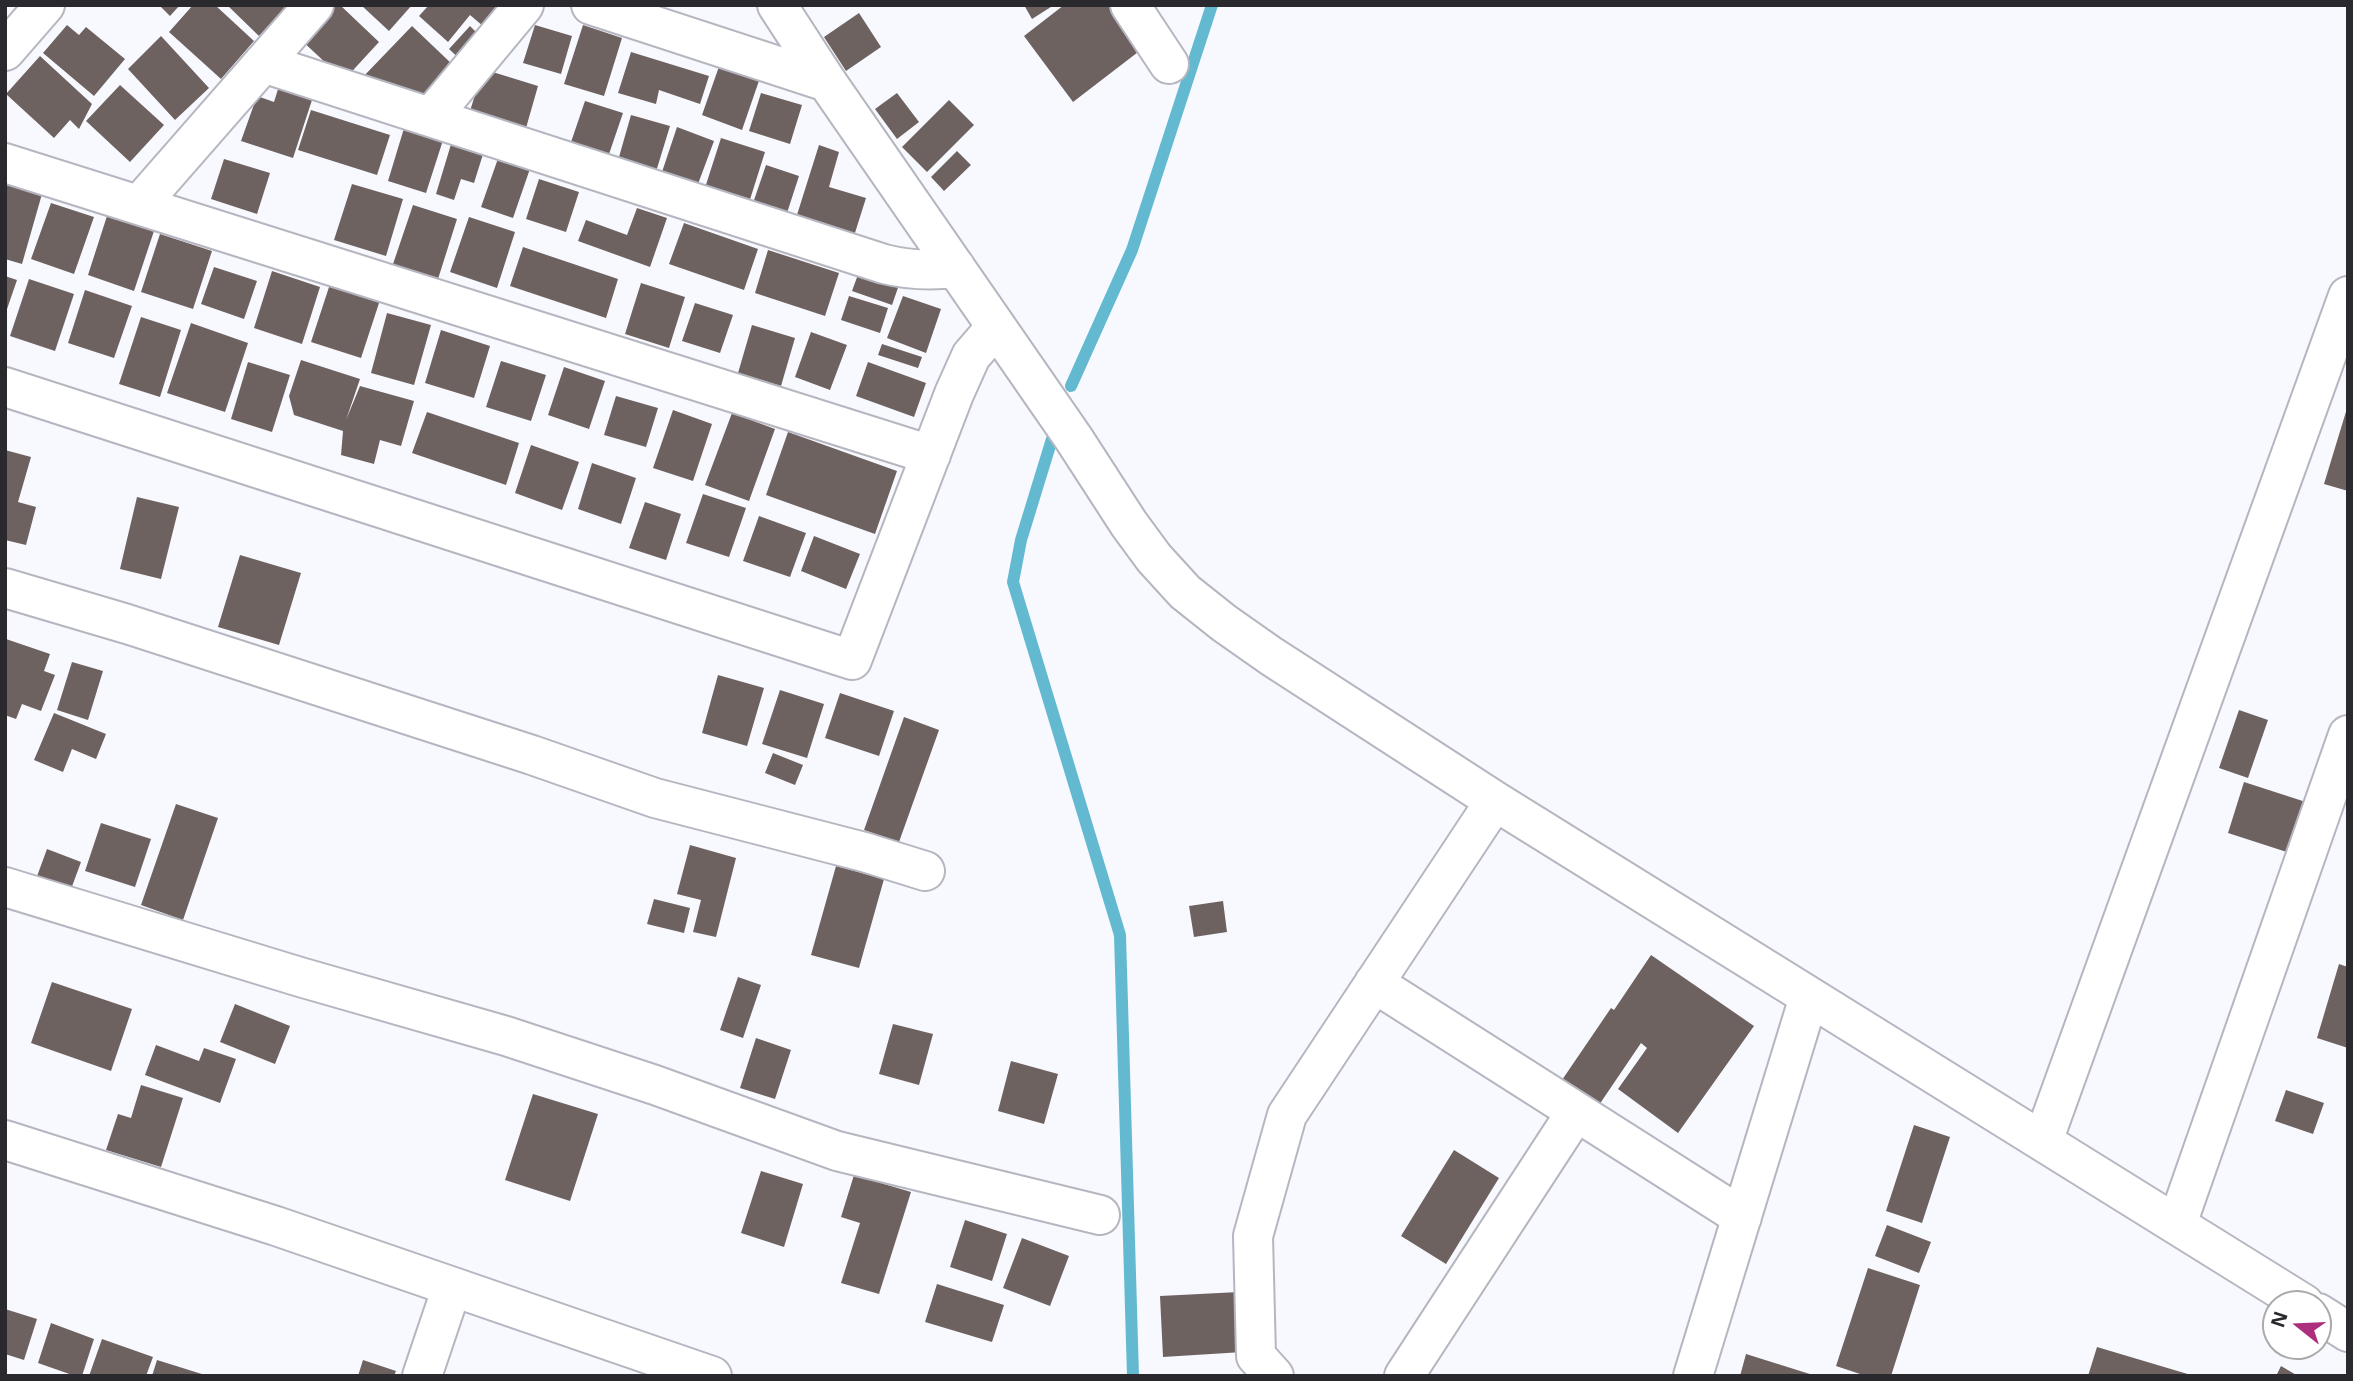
<!DOCTYPE html>
<style>
body{margin:0}
#map{position:relative;width:2353px;height:1381px;overflow:hidden;background:#f8f9ff;font-family:"Open Sans",sans-serif}
canvas{display:block}
.frame{position:absolute;inset:0;border:7px solid #2a2a2e;pointer-events:none}
.north{position:absolute;left:2262px;top:1290px;width:70px;height:70px;box-sizing:border-box;background:#fff;border:2px solid #aaaaab;border-radius:50%;rotate:288deg;font-size:19px;font-weight:700;line-height:28px;text-align:center;color:#2a2a2e}
.north::after{content:'';display:block;margin:auto;width:24px;height:32px;background:#ad2e7c;clip-path:polygon(50% 0,100% 100%,50% 72%,0 100%)}
</style>
<div id="map">
<canvas width="2353" height="1381"></canvas>
<div class="frame"></div>
<div class="north">N</div>
</div>
<script>
const context = document.querySelector('canvas').getContext('2d');
context.lineJoin = 'round';
function trace(path, color, width, dash) { context.strokeStyle = color; context.lineWidth = width; context.lineCap = dash ? 'butt' : 'round'; context.setLineDash(dash || []); context.stroke(path); }
function fillPath(path, color) { context.fillStyle = color; context.fill(path, 'evenodd'); }
trace(new Path2D(`
 M 1071,386 L 1132,250 L 1212,5
 M 1052,439 L 1021,540 L 1013,582 L 1120,935 L 1133,1376`), '#63bad0', 12);
fillPath(new Path2D(`
 M 159,5 L 180,5 L 170,16 Z
 M 193,5 L 215,5 L 254,41 L 221,79 L 169,32 Z
 M 227,5 L 287,5 L 259,36 Z
 M 329,5 L 340,5 L 379,42 L 344,80 L 299,38 Z
 M 361,5 L 412,5 L 389,31 Z
 M 429,5 L 513,5 L 490,32 L 470,15 L 448,42 L 419,16 Z
 M 1024,5 L 1054,5 L 1032,19 Z
 M 1064,5 L 1109,5 L 1142,49 L 1073,102 L 1024,36 Z
 M 859,13 L 881,47 L 846,71 L 824,37 Z
 M 67,25 L 79,35 L 86,27 L 125,59 L 94,96 L 43,53 Z
 M 535,25 L 572,36 L 561,74 L 523,63 Z
 M 583,25 L 622,38 L 604,96 L 564,84 Z
 M 412,26 L 454,66 L 418,103 L 361,79 Z
 M 470,26 L 485,41 L 465,64 L 449,49 Z
 M 161,36 L 209,88 L 175,120 L 128,69 Z
 M 631,52 L 709,76 L 700,104 L 659,90 L 656,104 L 618,93 Z
 M 40,56 L 92,104 L 79,129 L 70,120 L 54,138 L 6,94 Z
 M 722,58 L 762,72 L 742,130 L 702,115 Z
 M 483,69 L 538,86 L 526,128 L 470,111 Z
 M 120,85 L 164,125 L 130,162 L 86,121 Z
 M 279,86 L 313,97 L 293,158 L 241,141 L 257,96 L 274,102 Z
 M 761,93 L 802,105 L 790,144 L 749,131 Z
 M 897,93 L 919,122 L 897,139 L 875,109 Z
 M 949,100 L 974,125 L 927,172 L 902,147 Z
 M 585,101 L 623,113 L 608,157 L 570,145 Z
 M 311,110 L 390,135 L 377,175 L 298,150 Z
 M 631,115 L 670,126 L 655,175 L 617,164 Z
 M 405,125 L 444,137 L 426,193 L 388,181 Z
 M 677,127 L 714,141 L 698,184 L 662,172 Z
 M 721,138 L 765,152 L 747,209 L 703,194 Z
 M 452,141 L 484,151 L 474,183 L 461,179 L 454,200 L 436,194 Z
 M 819,145 L 839,152 L 829,187 L 866,198 L 854,236 L 796,218 Z
 M 501,150 L 533,160 L 513,218 L 481,207 Z
 M 957,151 L 971,165 L 944,191 L 931,177 Z
 M 224,159 L 270,173 L 257,214 L 211,199 Z
 M 766,165 L 799,176 L 786,216 L 752,206 Z
 M 539,179 L 579,192 L 566,232 L 526,219 Z
 M 5,183 L 42,194 L 22,264 L 5,259 Z
 M 352,184 L 403,199 L 386,256 L 334,240 Z
 M 51,203 L 94,217 L 74,274 L 31,259 Z
 M 413,205 L 457,219 L 438,279 L 393,264 Z
 M 637,208 L 667,218 L 650,267 L 578,241 L 586,220 L 627,235 Z
 M 107,216 L 154,231 L 134,291 L 88,275 Z
 M 469,217 L 515,232 L 497,288 L 450,272 Z
 M 684,223 L 758,249 L 744,290 L 669,264 Z
 M 160,234 L 212,251 L 193,309 L 141,292 Z
 M 523,247 L 618,279 L 606,318 L 510,286 Z
 M 768,250 L 839,273 L 825,316 L 755,293 Z
 M 214,267 L 257,281 L 244,319 L 201,304 Z
 M 860,269 L 900,282 L 892,305 L 852,291 Z
 M 272,271 L 320,287 L 302,344 L 254,328 Z
 M 5,276 L 17,280 L 6,312 L 5,312 Z
 M 29,279 L 74,294 L 55,351 L 10,336 Z
 M 641,283 L 685,297 L 669,348 L 625,334 Z
 M 330,284 L 380,300 L 361,358 L 311,342 Z
 M 85,290 L 132,306 L 114,358 L 68,343 Z
 M 849,296 L 888,308 L 880,333 L 841,320 Z
 M 903,296 L 941,309 L 926,353 L 887,338 Z
 M 695,303 L 733,315 L 720,353 L 682,341 Z
 M 387,313 L 431,325 L 414,385 L 371,373 Z
 M 141,317 L 181,330 L 160,397 L 119,384 Z
 M 191,323 L 248,343 L 225,412 L 167,393 Z
 M 752,325 L 795,338 L 781,386 L 738,373 Z
 M 441,330 L 490,346 L 474,398 L 425,383 Z
 M 811,332 L 847,345 L 830,390 L 795,377 Z
 M 882,344 L 922,357 L 918,368 L 878,355 Z
 M 301,360 L 360,379 L 346,420 L 360,386 L 414,401 L 401,446 L 380,440 L 374,464 L 341,455 L 343,431 L 294,415 L 289,396 Z
 M 501,361 L 546,375 L 531,421 L 486,407 Z
 M 248,362 L 290,375 L 272,432 L 231,419 Z
 M 868,362 L 926,383 L 914,417 L 856,396 Z
 M 564,367 L 605,381 L 589,429 L 548,415 Z
 M 616,396 L 658,408 L 646,447 L 604,435 Z
 M 2348,405 L 2348,491 L 2324,484 Z
 M 673,410 L 712,424 L 693,481 L 653,468 Z
 M 427,412 L 519,443 L 506,485 L 412,453 Z
 M 732,413 L 775,429 L 749,501 L 705,485 Z
 M 788,432 L 897,471 L 875,534 L 766,495 Z
 M 531,445 L 579,462 L 562,510 L 515,493 Z
 M 5,450 L 31,457 L 18,502 L 36,507 L 26,545 L 5,540 Z
 M 592,463 L 636,478 L 621,524 L 578,509 Z
 M 703,494 L 746,508 L 729,557 L 686,543 Z
 M 137,497 L 179,507 L 161,579 L 120,569 Z
 M 645,502 L 681,514 L 666,560 L 629,548 Z
 M 759,516 L 806,533 L 790,577 L 743,561 Z
 M 814,536 L 860,554 L 846,589 L 801,571 Z
 M 240,555 L 301,573 L 279,645 L 218,627 Z
 M 6,639 L 50,654 L 44,671 L 55,675 L 41,711 L 22,704 L 16,719 L 5,715 Z
 M 72,662 L 103,671 L 88,720 L 57,710 Z
 M 718,675 L 764,688 L 747,746 L 702,733 Z
 M 780,690 L 824,704 L 807,758 L 762,744 Z
 M 840,693 L 894,711 L 879,756 L 825,738 Z
 M 2239,710 L 2268,720 L 2248,778 L 2219,768 Z
 M 54,713 L 106,734 L 96,759 L 72,749 L 63,772 L 34,760 Z
 M 904,717 L 939,730 L 899,842 L 864,830 Z
 M 773,753 L 803,765 L 795,785 L 765,773 Z
 M 2244,782 L 2312,804 L 2296,855 L 2228,833 Z
 M 176,804 L 218,818 L 183,920 L 141,905 Z
 M 101,823 L 151,839 L 135,887 L 85,871 Z
 M 690,845 L 736,858 L 716,937 L 693,932 L 701,900 L 677,894 Z
 M 47,849 L 81,862 L 70,892 L 36,879 Z
 M 836,866 L 884,879 L 859,968 L 811,955 Z
 M 654,899 L 690,908 L 684,933 L 647,924 Z
 M 1223,901 L 1227,932 L 1194,937 L 1189,906 Z
 M 1651,955 L 1754,1026 L 1678,1133 L 1618,1089 L 1647,1048 L 1641,1043 L 1599,1105 L 1562,1080 L 1611,1008 L 1614,1010 Z
 M 2339,964 L 2348,967 L 2348,1048 L 2317,1038 Z
 M 738,977 L 761,985 L 743,1038 L 720,1030 Z
 M 52,982 L 132,1009 L 111,1071 L 31,1043 Z
 M 235,1004 L 290,1026 L 275,1064 L 220,1042 Z
 M 893,1024 L 933,1034 L 919,1085 L 879,1074 Z
 M 756,1038 L 791,1050 L 775,1099 L 740,1088 Z
 M 156,1045 L 199,1061 L 204,1048 L 236,1059 L 220,1103 L 145,1075 Z
 M 1011,1061 L 1058,1074 L 1044,1124 L 998,1111 Z
 M 141,1085 L 183,1098 L 161,1167 L 106,1150 L 118,1114 L 131,1118 Z
 M 2286,1090 L 2324,1103 L 2313,1134 L 2275,1121 Z
 M 533,1094 L 598,1114 L 570,1201 L 505,1180 Z
 M 1914,1125 L 1950,1137 L 1922,1223 L 1886,1211 Z
 M 1454,1150 L 1499,1178 L 1446,1264 L 1401,1236 Z
 M 761,1171 L 803,1184 L 784,1247 L 741,1233 Z
 M 854,1175 L 911,1192 L 879,1294 L 841,1283 L 860,1223 L 841,1217 Z
 M 965,1220 L 1007,1234 L 992,1281 L 950,1267 Z
 M 1887,1225 L 1931,1242 L 1919,1273 L 1875,1256 Z
 M 1022,1238 L 1069,1256 L 1050,1306 L 1003,1288 Z
 M 1868,1268 L 1920,1285 L 1891,1376 L 1866,1376 L 1836,1366 Z
 M 937,1284 L 1004,1305 L 992,1342 L 925,1322 Z
 M 1239,1292 L 1243,1352 L 1163,1357 L 1160,1296 Z
 M 5,1309 L 37,1319 L 24,1360 L 5,1354 Z
 M 51,1323 L 94,1339 L 82,1376 L 75,1376 L 38,1363 Z
 M 102,1339 L 153,1357 L 146,1376 L 89,1376 Z
 M 2097,1347 L 2191,1375 L 2191,1376 L 2088,1376 Z
 M 1746,1354 L 1813,1375 L 1813,1376 L 1740,1376 Z
 M 157,1360 L 205,1375 L 204,1376 L 152,1376 Z
 M 363,1360 L 396,1371 L 394,1376 L 358,1376 Z
 M 2281,1366 L 2298,1376 L 2276,1376 Z`), '#6d6260');
const minor = new Path2D(`
 M 591,5 L 827,82
 M 777,5 L 827,82 L 1074,439 L 1129,524 L 1154,558 L 1185,592 L 1224,623 L 1271,656 L 1495,801 L 2304,1304
 M 1130,5 L 1169,64
 M 5,51 L 45,5
 M 263,63 L 884,264 C 908,270 931,271 956,268
 M 431,117 L 524,5
 M 5,163 L 931,455
 M 140,204 L 314,5
 M 5,387 L 852,660 L 954,394 L 971,356 L 996,327
 M 5,588 L 127,624 L 532,755 L 655,798 L 864,852 L 925,871
 M 5,887 L 300,977 L 506,1036 L 655,1085 L 837,1151 L 1100,1215
 M 1374,983 L 1742,1217
 M 5,1140 L 276,1226 L 712,1376
 M 2043,1141 L 2348,296
 M 2177,1224 L 2348,735
 M 2318,1313 L 2348,1332
 M 422,1376 L 452,1287
 M 1274,1376 L 1256,1356 L 1253,1236 L 1287,1115 L 1495,801
 M 1404,1376 L 1576,1112
 M 1693,1376 L 1809,997`);
trace(minor, '#b6b6c1', 42);
trace(minor, '#fff', 38);
</script>
